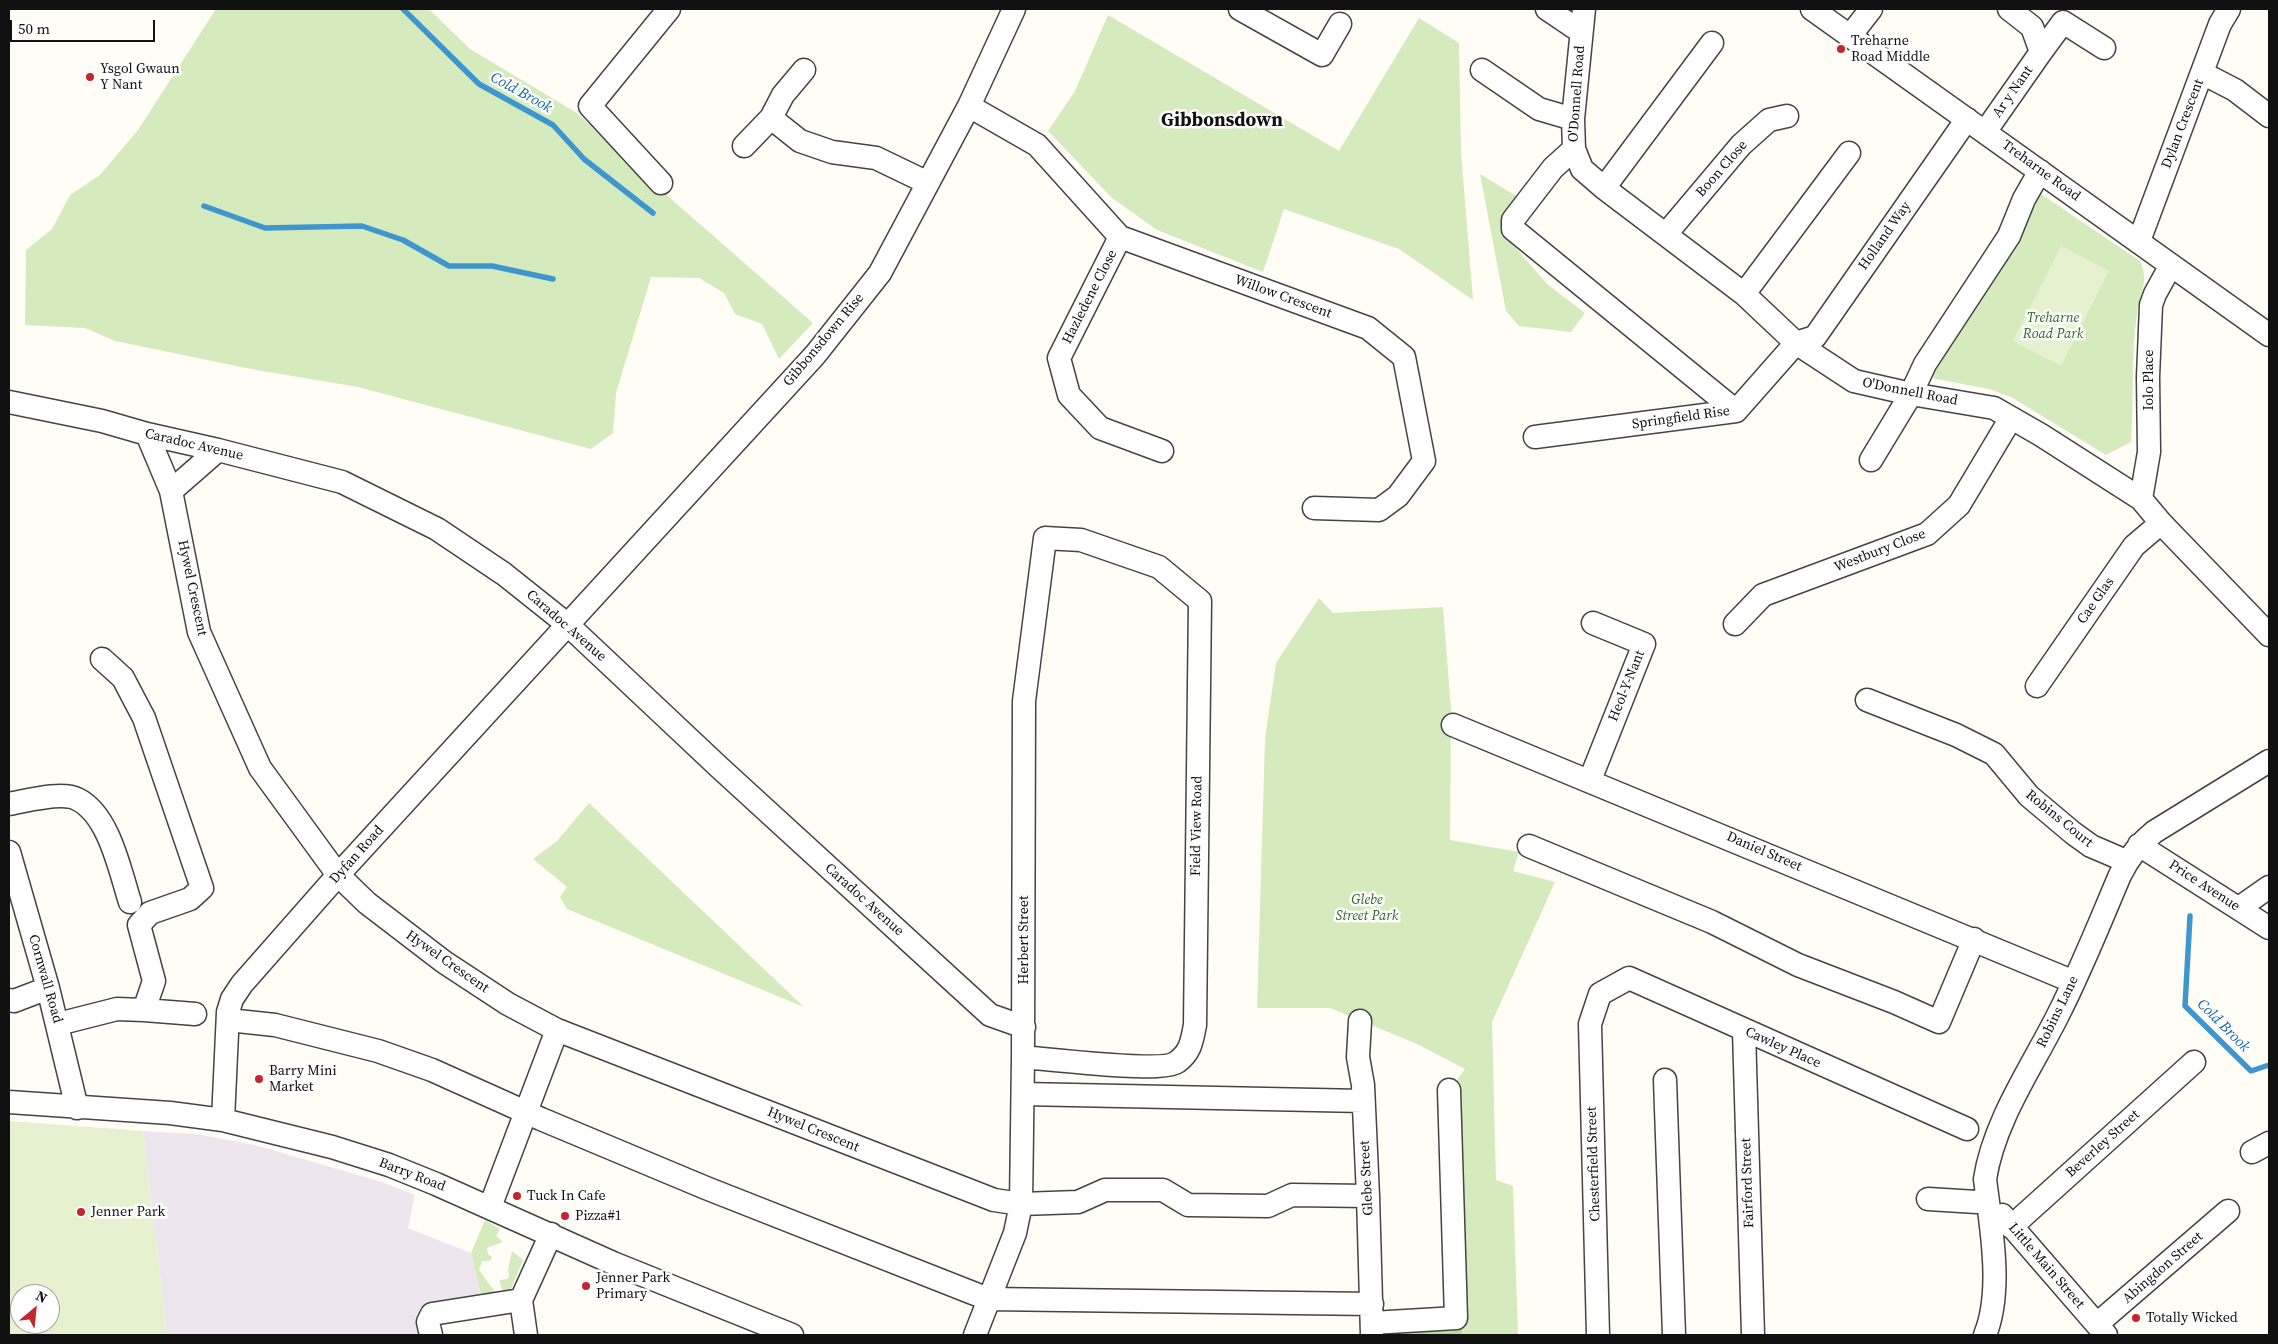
<!DOCTYPE html>
<style>
body{margin:0}
#map{position:relative;width:2278px;height:1344px;overflow:hidden;background:#fffdf5;font-family:"Source Serif 4",serif}
canvas{display:block}
.frame{position:absolute;inset:0;border:10px solid #111;pointer-events:none}
.north{position:absolute;left:10px;top:1284px;width:50px;height:50px;box-sizing:border-box;background:#fff;border:1px solid #a0a0a0;border-radius:50%;rotate:28deg;font-size:14px;font-weight:700;line-height:20px;text-align:center;color:#111}
.north::after{content:'';display:block;margin:auto;width:18px;height:22px;background:#c4262e;clip-path:polygon(50% 0,100% 100%,50% 72%,0 100%)}
.scale{position:absolute;left:10px;top:20px;width:145px;height:22px;box-sizing:border-box;border:2px solid #111;border-top:0;padding-left:6px;font-size:15px;line-height:18px;white-space:nowrap;color:#111;-webkit-text-stroke:4px #fff;paint-order:stroke}
</style>
<div id="map">
<canvas width="2278" height="1344"></canvas>
<div class="frame"></div>
<div class="north">N</div>
<div class="scale">50 m</div>
</div>
<script>
const context = document.querySelector('canvas').getContext('2d');
context.lineJoin = 'round';
function fillPath(path, color) { context.fillStyle = color; context.fill(path, 'evenodd'); }
function trace(path, color, width, dash) { context.strokeStyle = color; context.lineWidth = width; context.lineCap = dash ? 'butt' : 'round'; context.setLineDash(dash || []); context.stroke(path); }
function label(font, color, halo, rows, align = 'center') {
  context.font = font + ' "Source Serif 4",serif'; context.lineWidth = 5; context.setLineDash([]); context.textBaseline = 'middle'; context.strokeStyle = halo; context.fillStyle = color; for (const [text, x, y, turn = 0] of rows) {
    context.save(); context.translate(x, y); context.rotate((+turn || 0) * Math.PI / 180); context.textAlign = isNaN(turn) ? turn : align; if (halo) context.strokeText(text, 0, 0); context.fillText(text, 0, 0); context.restore();
  }
}
fillPath(new Path2D(`
 M 143,1131 L 196,1134 L 255,1145 L 382,1182 L 415,1195 L 408,1228 L 471,1253 L 482,1300 L 420,1310 L 426,1335 L 167,1335 Z`), '#eee6ef');
fillPath(new Path2D(`
 M 216,9 L 429,9 L 470,49 L 577,113 L 670,198 L 813,323 L 779,359 L 762,324 L 735,314 L 724,293 L 699,278 L 651,277 L 616,393 L 613,433 L 591,449 L 358,387 L 251,369 L 115,341 L 85,328 L 25,325 L 26,250 L 52,229 L 70,195 L 100,175 L 138,130 Z
 M 1108,15 L 1339,151 L 1419,18 L 1459,43 L 1461,152 L 1473,300 L 1399,249 L 1284,209 L 1263,272 L 1157,230 L 1112,198 L 1048,131 L 1075,91 Z
 M 1480,174 L 1518,197 L 1503,217 L 1502,228 L 1510,241 L 1547,284 L 1585,313 L 1571,332 L 1519,326 L 1506,311 Z
 M 2041,194 L 2140,261 C 2150,280 2139,295 2137,314 C 2131,356 2134,400 2131,442 L 2106,455 L 2011,397 L 1989,389 L 1936,379 L 1928,376 L 2033,196 Z
 M 1319,598 L 1333,613 L 1443,607 L 1451,709 L 1450,840 L 1519,852 L 1513,871 L 1555,882 L 1492,1022 L 1496,1180 L 1513,1186 L 1518,1335 L 1462,1335 L 1456,1081 L 1465,1069 L 1417,1044 L 1330,1008 L 1257,1008 L 1265,739 L 1276,663 Z
 M 589,803 L 804,1007 L 567,909 L 560,897 L 567,887 L 533,859 L 557,841 Z
 M 485,1220 L 500,1229 L 496,1236 L 503,1242 L 487,1248 L 488,1254 L 492,1257 L 490,1261 L 482,1261 L 479,1270 L 498,1296 L 483,1303 L 471,1253 Z
 M 512,1251 L 523,1260 L 509,1294 C 502,1291 500,1287 500,1280 L 507,1279 L 509,1277 L 508,1270 Z`), '#d5ebbd');
fillPath(new Path2D(`
 M 1462,1324 L 1462,1335 L 1381,1335 L 1381,1330 Z`), '#b9dc9c');
fillPath(new Path2D(`
 M 2061,246 L 2109,271 L 2061,366 L 2013,341 Z
 M 9,1121 L 143,1131 L 167,1335 L 9,1335 ZM 20,1294 L 50,1294 L 50,1324 L 20,1324 Z`), '#e6f2cf');
trace(new Path2D(`
 M 403,9 L 479,84 L 553,125 L 584,159 L 653,213
 M 204,206 L 265,228 L 362,226 L 403,240 L 449,266 L 492,266 L 553,279
 M 2190,916 L 2185,1006 L 2251,1071 L 2269,1065`), '#3f96cf', 5.5);
const minor = new Path2D(`
 M 1240,9 L 1322,55 L 1340,24
 M 1547,9 L 1581,32
 M 1584,9 L 1573,119 L 1574,149 L 1582,169 L 1604,188 L 1744,294 L 1796,343 L 1854,381 L 1911,394 L 1994,408 L 2041,435 L 2141,499 L 2161,523 L 2269,635
 M 1812,9 L 2269,335
 M 2009,9 L 2032,27 L 2041,52 L 2063,22 L 2104,48
 M 1850,36 L 1871,9
 M 804,70 L 783,95 L 771,118 L 800,141 L 832,152 L 876,158 L 928,183
 M 1482,70 L 1539,109 L 1573,119
 M 2202,73 L 2235,90 L 2269,116
 M 969,106 L 1037,145 L 1120,237 L 1368,328 L 1404,357 L 1424,461 L 1398,496 L 1379,510 L 1314,508
 M 1985,132 L 2041,52
 M 744,146 L 771,118
 M 1574,149 L 1553,168 L 1513,220 L 1513,229 L 1736,411
 M 661,183 L 590,106 L 669,9
 M 1604,188 L 1712,43
 M 1666,234 L 1741,145 L 1769,120 L 1787,116
 M 1120,237 L 1059,358 L 1069,395 L 1100,428 L 1162,451
 M 2139,241 L 2220,24 L 2229,9
 M 1744,294 L 1849,153
 M 9,402 L 102,421 L 147,434 L 218,450 L 342,482 L 437,529 L 504,574 L 568,625 L 720,768 L 990,1015 L 1024,1027
 M 147,434 L 171,491 L 199,632 L 260,768 L 338,875 L 367,903 L 444,962 L 508,1004 L 557,1030 L 994,1200 L 1021,1204 L 1078,1202 L 1105,1190 L 1163,1190 L 1188,1205 L 1268,1206 L 1292,1195 L 1368,1196
 M 1535,437 L 1736,411 L 1796,343 L 1815,337 L 1967,119
 M 1871,460 L 1911,394 L 1925,364 L 2009,236 L 2024,199 L 2040,171
 M 171,491 L 218,450
 M 2141,499 L 2149,452 L 2148,377 L 2151,305 L 2155,294 L 2171,265
 M 1735,624 L 1763,595 L 1927,534 L 1959,505 L 2011,418
 M 2037,686 L 2134,546 L 2161,523
 M 1867,700 L 1956,735 L 1994,754 L 2029,796 L 2073,833 L 2091,846 L 2126,861
 M 1453,725 L 2074,982
 M 1590,780 L 1644,644 L 1593,623
 M 9,804 C 26,801 62,791 77,799 C 109,814 120,871 130,902
 M 2139,845 L 2269,928
 M 1529,846 L 1712,922 L 1798,965 L 1894,1002 L 1939,1022 L 1974,939
 M 9,852 L 48,988 L 77,1108
 M 2239,908 L 2269,887
 M 9,1000 L 14,1001 L 48,988
 M 144,1010 L 195,1014
 M 228,1020 L 275,1025 L 378,1051 L 432,1070 L 541,1119 L 706,1188 L 988,1299 L 1372,1304
 M 1360,1021 L 1358,1057 L 1363,1085 L 1368,1196 L 1372,1335
 M 58,1024 L 117,1009 L 144,1010 L 154,981 L 139,925 L 150,913 L 190,899 L 202,888 L 144,718 L 123,678 L 102,659
 M 1744,1031 L 1753,1335
 M 1665,1080 L 1674,1335
 M 1023,1094 L 1363,1101
 M 9,1102 L 170,1113 L 223,1120 L 332,1147 L 389,1165 L 436,1184 L 613,1263 L 792,1335
 M 223,1120 L 228,1012 L 232,999 L 242,984 L 338,875 L 815,355 L 880,273 L 969,106 L 1014,9
 M 2252,1152 L 2269,1143
 M 1928,1199 L 1977,1202 L 1987,1197
 M 490,1207 L 557,1030
 M 2002,1215 L 2106,1335
 M 2011,1227 L 2194,1062
 M 1372,1323 L 1456,1318 L 1449,1090
 M 2097,1324 L 2228,1211
 M 431,1335 L 428,1322 L 432,1314 L 521,1300
 M 526,1335 L 521,1300 L 551,1234
 M 975,1335 L 1015,1233 L 1021,1204 L 1023,1057 L 1024,701 L 1045,538 L 1081,540 L 1159,567 L 1200,601 L 1195,1025 C 1192,1040 1191,1052 1177,1062 C 1163,1073 1048,1059 1023,1057
 M 1598,1335 L 1590,1024 L 1600,994 L 1629,978 L 1967,1129
 M 1985,1335 C 2003,1291 1991,1227 1985,1179 C 1994,1121 2032,1067 2058,1015 C 2081,970 2100,922 2120,875 C 2129,857 2139,844 2154,832 L 2269,761`);
trace(minor, '#444', 25);
trace(minor, '#fff', 22);
for (const [x, y, r, color] of [
 [1841,49,5,"#c4262e"],
 [90,77,5,"#c4262e"],
 [259,1079,5,"#c4262e"],
 [517,1196,5,"#c4262e"],
 [81,1212,5,"#c4262e"],
 [565,1216,5,"#c4262e"],
 [586,1286,5,"#c4262e"],
 [2136,1318,5,"#c4262e"]
]) { const dot = new Path2D(); dot.arc(x, y, r, 0, 2 * Math.PI); context.fillStyle = color; context.fill(dot); trace(dot, '#fff', 2); }
label('14px', '#111', '#fff', [
 ["Treharne",1851,41],
 ["Road Middle",1851,57],
 ["Ysgol Gwaun",100,69],
 ["Y Nant",100,85],
 ["Barry Mini",269,1071],
 ["Market",269,1087],
 ["Tuck In Cafe",527,1196],
 ["Jenner Park",91,1212],
 ["Pizza#1",575,1216],
 ["Jenner Park",596,1278],
 ["Primary",596,1294],
 ["Totally Wicked",2146,1318]
], 'left');
label('14px', '#111', '#fff', [
 ["Ar y Nant",2013,92,-55],
 ["O'Donnell Road",1577,94,-86],
 ["Dylan Crescent",2183,124,-69],
 ["Boon Close",1722,169,-49],
 ["Treharne Road",2041,171,36],
 ["Holland Way",1885,236,-55],
 ["Hazledene Close",1090,297,-63],
 ["Willow Crescent",1283,297,20],
 ["Gibbonsdown Rise",824,340,-50],
 ["Iolo Place",2149,380,-90],
 ["O'Donnell Road",1910,392,11],
 ["Springfield Rise",1681,418,-8],
 ["Caradoc Avenue",194,445,13],
 ["Westbury Close",1880,551,-21],
 ["Hywel Crescent",192,588,78],
 ["Cae Glas",2096,601,-55],
 ["Caradoc Avenue",566,626,41],
 ["Heol-Y-Nant",1627,686,-68],
 ["Robins Court",2059,819,39],
 ["Field View Road",1197,826,-89],
 ["Daniel Street",1764,852,23],
 ["Dyfan Road",357,855,-48],
 ["Price Avenue",2204,886,33],
 ["Caradoc Avenue",864,900,42],
 ["Herbert Street",1024,940,-90],
 ["Hywel Crescent",447,962,35],
 ["Cornwall Road",45,979,74],
 ["Robins Lane",2058,1012,-64],
 ["Cawley Place",1783,1048,24],
 ["Hywel Crescent",813,1130,22],
 ["Beverley Street",2103,1144,-42],
 ["Chesterfield Street",1594,1164,-92],
 ["Barry Road",412,1175,21],
 ["Glebe Street",1367,1178,-93],
 ["Fairford Street",1748,1183,-92],
 ["Little Main Street",2046,1266,49],
 ["Abingdon Street",2163,1268,-41]
]);
label('italic 14px', '#2f6b1f', '#fff', [
 ["Treharne",2053,318],
 ["Road Park",2053,334],
 ["Glebe",1367,900],
 ["Street Park",1367,916]
]);
label('italic 15px', '#1768a6', '#fff', [
 ["Cold Brook",521,93,29],
 ["Cold Brook",2223,1026,45]
]);
label('bold 19px', '#111', '#fff', [
 ["Gibbonsdown",1222,121]
]);
</script>
